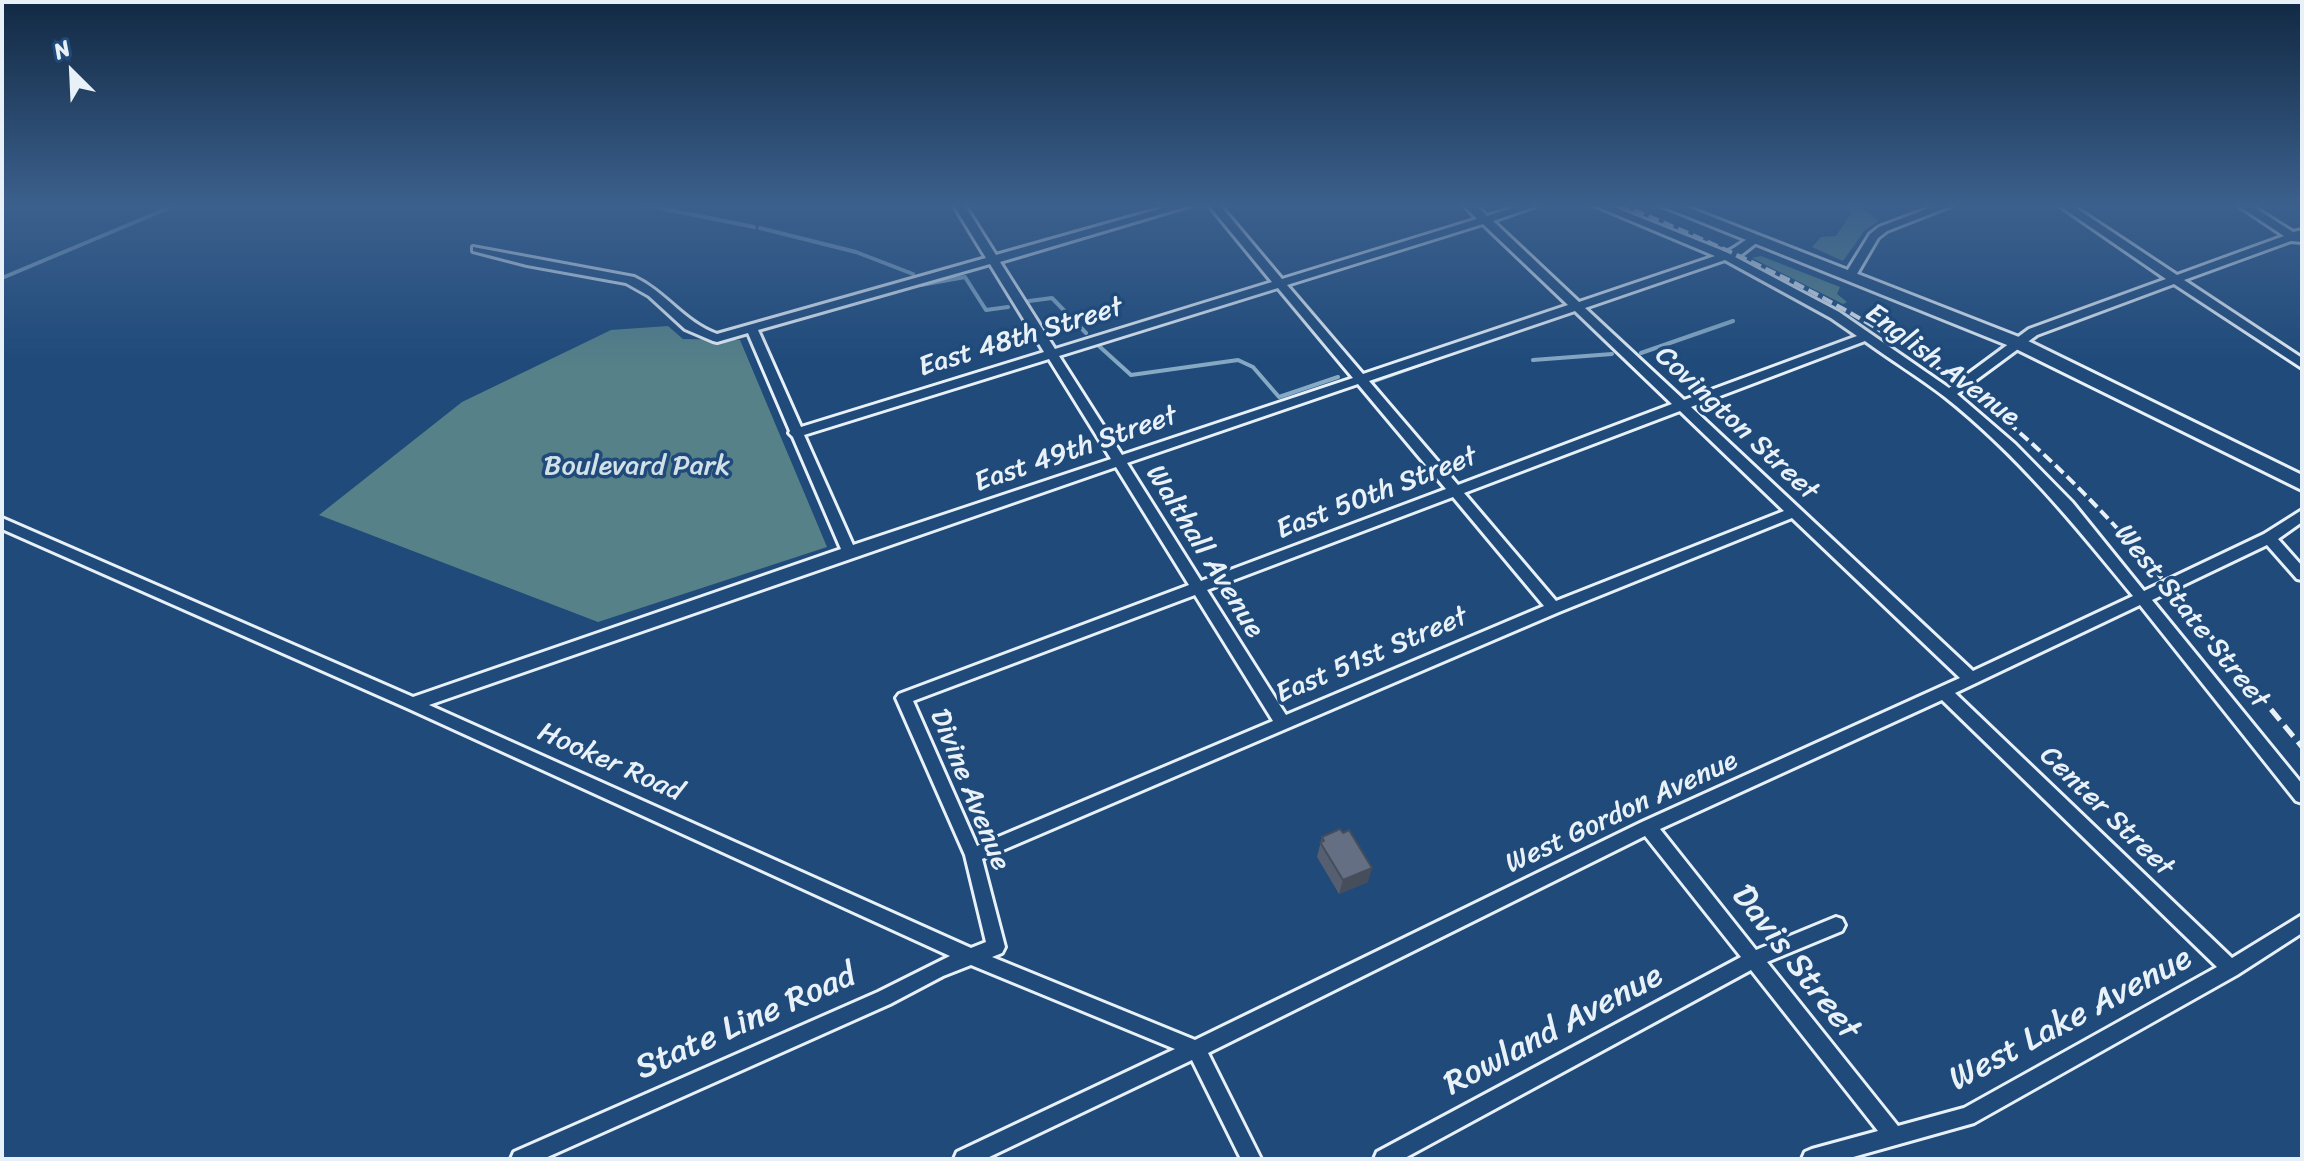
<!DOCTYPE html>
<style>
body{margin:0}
#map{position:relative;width:2304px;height:1161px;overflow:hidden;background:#1f4a7a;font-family:Sriracha,sans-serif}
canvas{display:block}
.frame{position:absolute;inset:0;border:4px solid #e8f1f8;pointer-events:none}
.north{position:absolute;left:32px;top:32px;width:80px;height:80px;-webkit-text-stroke:6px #1f4a7a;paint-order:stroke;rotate:336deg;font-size:22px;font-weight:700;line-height:32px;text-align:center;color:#e8f1f8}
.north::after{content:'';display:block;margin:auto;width:28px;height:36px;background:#e8f1f8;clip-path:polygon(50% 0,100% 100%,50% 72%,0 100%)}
</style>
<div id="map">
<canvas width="2304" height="1161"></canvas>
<div class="frame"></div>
<div class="north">N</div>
</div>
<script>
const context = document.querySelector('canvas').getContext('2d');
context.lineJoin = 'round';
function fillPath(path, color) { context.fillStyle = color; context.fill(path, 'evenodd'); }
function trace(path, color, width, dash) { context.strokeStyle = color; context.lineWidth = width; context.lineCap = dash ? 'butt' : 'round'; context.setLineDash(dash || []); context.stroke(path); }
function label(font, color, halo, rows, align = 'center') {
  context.font = font + ' Sriracha,sans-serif'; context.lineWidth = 7; context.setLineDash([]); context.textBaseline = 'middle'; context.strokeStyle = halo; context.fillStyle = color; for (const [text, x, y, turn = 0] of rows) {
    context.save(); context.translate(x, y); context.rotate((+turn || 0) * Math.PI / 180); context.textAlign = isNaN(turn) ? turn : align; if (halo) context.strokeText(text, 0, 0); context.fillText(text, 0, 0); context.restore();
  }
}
fillPath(new Path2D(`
 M 1847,204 L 1857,204 L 1879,221 L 1865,230 L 1843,261 L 1812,247 L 1821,237 L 1836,236 L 1852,212 L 1844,208 Z
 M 1761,256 L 1840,287 L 1837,294 L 1847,302 L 1843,304 L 1752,258 Z
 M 668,326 L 683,339 L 740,340 L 827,547 L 598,622 L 319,515 L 462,402 L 611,330 Z`), '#568188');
trace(new Path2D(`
 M 640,204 L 754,227
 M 760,228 L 856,252 L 913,274
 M 2,278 L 178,204
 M 921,285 L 965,277 L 986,310 L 1008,307
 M 1029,301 L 1052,298 L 1086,333
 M 1099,346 L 1131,375 L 1238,360 L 1253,367 L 1279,397 L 1338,377
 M 1641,353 L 1733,321
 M 1533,360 L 1612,354
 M 1374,381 L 1433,360`), '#86aac4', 4);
const minor = new Path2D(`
 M 953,204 L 964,204 L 996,255 L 1177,204 L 1195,204 L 1000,262 L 1055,349 L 1272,282 L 1208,204 L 1219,204 L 1282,279 L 1477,219 L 1463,204 L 1475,204 L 1487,216 L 1525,204 L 1542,204 L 1493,221 L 1579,302 L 1715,256 L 1591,204 L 1606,204 L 1726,252 C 1738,248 1747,235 1759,237 L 1759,241 L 1742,254 L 1735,257 L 1839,312 L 1949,388 L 2029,329 L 2166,279 L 2057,204 L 2070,204 L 2177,275 L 2284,236 L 2236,204 L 2249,204 L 2293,232 L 2302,230 L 2302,242 L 2291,241 L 2184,280 L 2302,358 L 2302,368 L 2174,284 L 2037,335 L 1957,394 L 2015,444 L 2072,502 L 2144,591 L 2264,534 L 2302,510 L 2302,522 L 2278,539 L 2302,566 L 2302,580 L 2297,579 L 2267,545 L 2152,600 L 2302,784 L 2302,803 L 2296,801 L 2140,605 L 1955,693 L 2232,958 L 2302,915 L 2302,933 L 2237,975 L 1974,1123 L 1846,1159 L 1802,1159 L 1805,1152 L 1812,1149 L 1878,1131 L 1751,970 L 1403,1159 L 1374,1159 L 1377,1152 L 1741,957 L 1645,836 L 1208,1053 L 1261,1159 L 1241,1159 L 1192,1060 L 985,1159 L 954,1159 L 957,1152 L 1175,1049 L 971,965 L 943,976 L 890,1004 L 543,1159 L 511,1159 L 514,1152 L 878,992 L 950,956 L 407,708 L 2,529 L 2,518 L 413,697 L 841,549 L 793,437 L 789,433 L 790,431 L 748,333 L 717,342 L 713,341 L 685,329 L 649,296 L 626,283 L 527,265 L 473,251 L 473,247 L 634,277 C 666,292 684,322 717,334 L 986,258 ZM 1483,224 L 1568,305 L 1363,374 L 1287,285 ZM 1725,260 L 1831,318 L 1857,336 L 1684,400 L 1585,308 ZM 990,264 L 1044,352 L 801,427 L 758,330 ZM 1278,288 L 1353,378 L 1122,455 L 1059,356 ZM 1575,311 L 1672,404 L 1458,485 L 1369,381 ZM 1865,341 C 1891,360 1919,377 1945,397 C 2017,454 2075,525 2133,596 L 1973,671 L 1691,407 ZM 1049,359 L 1111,459 L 853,545 L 804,435 ZM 1358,384 L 1446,489 L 1201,581 L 1127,463 ZM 1680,411 L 1784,511 L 1556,601 L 1464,493 ZM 1116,467 L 1189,585 L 899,694 L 896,698 L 965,855 L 986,942 L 971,948 L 429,705 ZM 1453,497 L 1544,606 L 1286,715 L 1207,590 ZM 1792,518 L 1960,678 L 1642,822 L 1195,1040 L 992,957 L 1002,953 L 1005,947 L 982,859 L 1559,612 ZM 1195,595 L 1273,721 L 977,846 L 913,701 ZM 1942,700 L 2217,967 L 1964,1108 L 1898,1126 L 1767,962 L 1842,931 L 1845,925 L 1842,919 L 1836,917 L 1756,950 L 1660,829 Z
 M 1940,204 L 1956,204 L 1887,231 L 1878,238 L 1854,279 L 1846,279 L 1844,276 L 1870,234 L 1879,227 Z`);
const highway = new Path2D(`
 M 1657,204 L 1679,204 L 2024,339 L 2302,475 L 2302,490 L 2012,347 Z`);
trace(minor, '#e8f1f8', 6);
trace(highway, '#e8f1f8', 6);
fillPath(minor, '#1f4a7a');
fillPath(highway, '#1f4a7a');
trace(new Path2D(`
 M 1619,204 C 1739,253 1857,307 1961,385 C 2048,450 2123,531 2192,614`), '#e8f1f8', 4, [11, 5]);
trace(new Path2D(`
 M 2191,612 L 2302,747`), '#e8f1f8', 5, [14, 7]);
fillPath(new Path2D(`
 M 1322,837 L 1368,882 L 1339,894 L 1317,857 Z`), '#565f72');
fillPath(new Path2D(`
 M 1372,868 L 1368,882 L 1339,894 L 1343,880 Z`), '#464e5c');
const building = new Path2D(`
 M 1340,829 L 1343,833 L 1349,830 L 1372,868 L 1343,880 L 1320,842 L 1324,841 L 1322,837 Z`);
fillPath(building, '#646f84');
trace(building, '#464e5c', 2);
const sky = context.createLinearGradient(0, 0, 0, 367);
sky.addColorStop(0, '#112943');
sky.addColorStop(0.56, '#3c608d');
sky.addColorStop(1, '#3c608d00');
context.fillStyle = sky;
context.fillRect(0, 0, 2304, 367);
label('28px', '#e8f1f8', '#1f4a7a', [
 ["East 48th Street",1021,338,-17],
 ["English Avenue",1942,366,37],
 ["Covington Street",1736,424,43],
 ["East 49th Street",1076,450,-19],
 ["East 50th Street",1377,494,-21],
 ["Walthall Avenue",1204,552,58],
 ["West State Street",2191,617,51],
 ["East 51st Street",1372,656,-23],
 ["Hooker Road",610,763,24],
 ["Divine Avenue",969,790,68],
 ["Center Street",2106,812,44],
 ["West Gordon Avenue",1622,813,-25]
]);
label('28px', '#d2e0e7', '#1f4a7a', [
 ["Boulevard Park",637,467]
]);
label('34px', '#e8f1f8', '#1f4a7a', [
 ["Davis Street",1795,963,52],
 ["West Lake Avenue",2071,1020,-28],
 ["State Line Road",746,1023,-24],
 ["Rowland Avenue",1554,1031,-28]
]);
</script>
